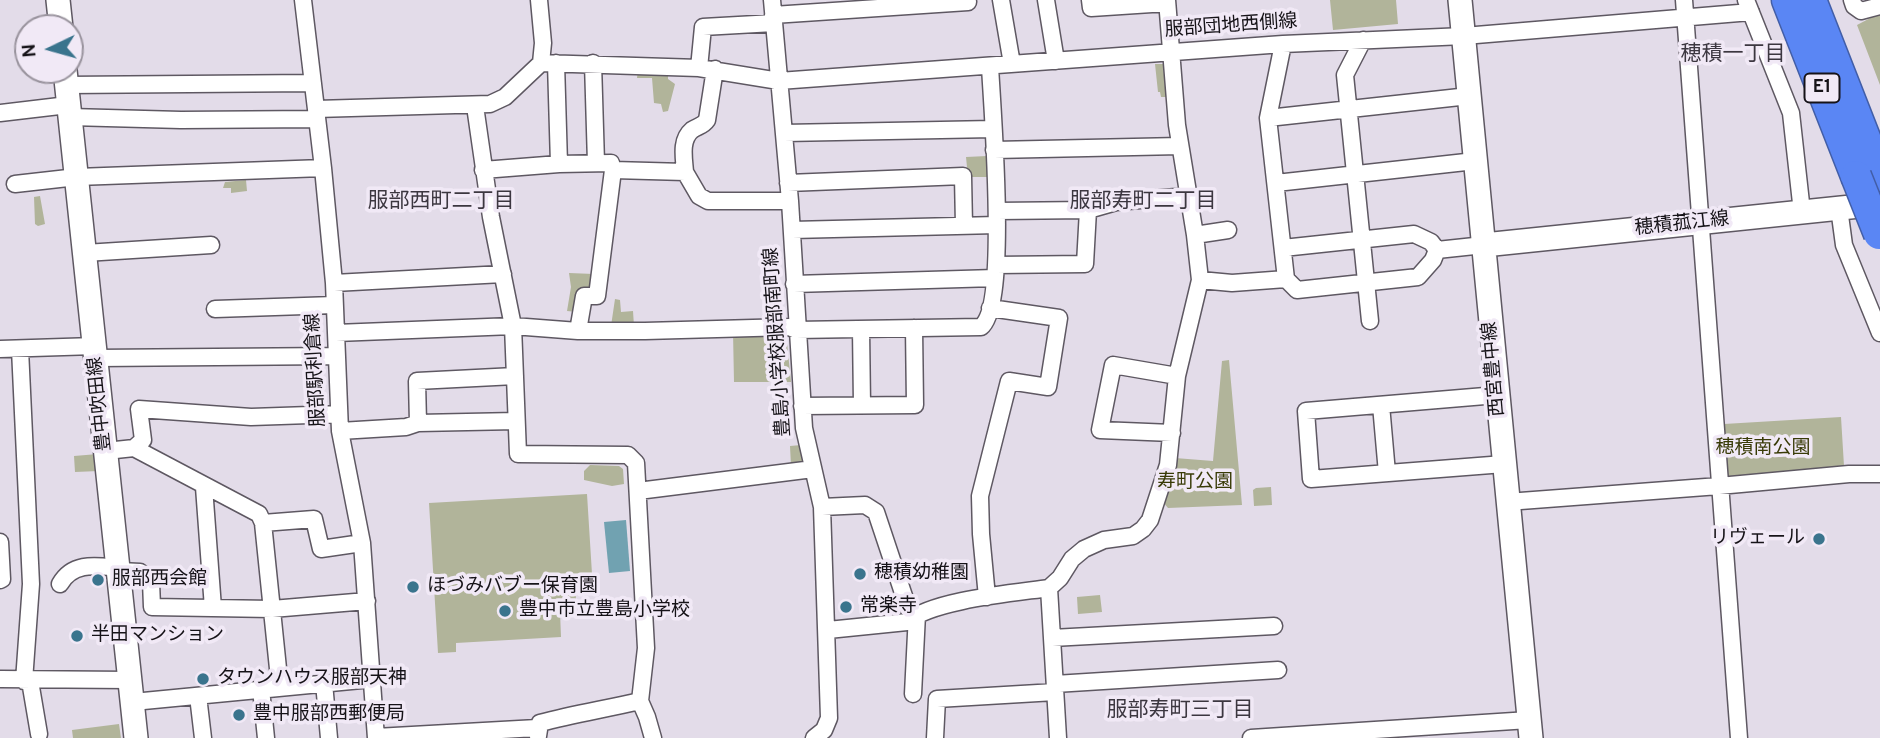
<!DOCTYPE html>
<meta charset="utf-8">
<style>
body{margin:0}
#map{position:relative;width:1880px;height:738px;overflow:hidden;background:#e3dce9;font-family:Overpass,sans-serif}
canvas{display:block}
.north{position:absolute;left:14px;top:14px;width:70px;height:70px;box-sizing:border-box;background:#f1e9f6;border:2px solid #99939d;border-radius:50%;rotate:265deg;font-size:19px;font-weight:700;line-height:28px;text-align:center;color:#161318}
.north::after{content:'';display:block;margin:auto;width:24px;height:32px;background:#3a748d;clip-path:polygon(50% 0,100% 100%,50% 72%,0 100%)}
</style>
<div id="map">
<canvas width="1880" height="738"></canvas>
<div class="north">N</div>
</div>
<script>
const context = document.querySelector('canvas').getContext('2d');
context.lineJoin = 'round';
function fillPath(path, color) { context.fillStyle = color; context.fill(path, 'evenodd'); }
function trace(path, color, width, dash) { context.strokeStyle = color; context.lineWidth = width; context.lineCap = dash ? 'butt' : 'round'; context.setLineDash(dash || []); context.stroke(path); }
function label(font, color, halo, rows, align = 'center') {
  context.font = font + ' Overpass,"Noto Sans JP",sans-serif'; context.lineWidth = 7; context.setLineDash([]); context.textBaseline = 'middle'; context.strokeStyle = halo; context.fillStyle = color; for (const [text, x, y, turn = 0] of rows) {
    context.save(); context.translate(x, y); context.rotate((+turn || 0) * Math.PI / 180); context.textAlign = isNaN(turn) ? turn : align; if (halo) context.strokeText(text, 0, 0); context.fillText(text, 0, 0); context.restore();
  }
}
fillPath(new Path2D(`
 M 1330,0 L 1396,0 L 1398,24 L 1333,30 Z
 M 1880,13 L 1880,85 L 1857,25 Z
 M 1155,64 L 1163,64 L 1166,97 L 1161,97 L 1160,92 L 1158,92 Z
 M 638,69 L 668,71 L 668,79 L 675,84 L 668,111 L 663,112 L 661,104 L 654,103 L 652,78 L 637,78 Z
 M 987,156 L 989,177 L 968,177 L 966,157 Z
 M 246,180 L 247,191 L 231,193 L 231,188 L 223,188 L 225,182 Z
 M 40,196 L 45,224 L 38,226 L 35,224 L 34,197 Z
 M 569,273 L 594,274 L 592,292 L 577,312 L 567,311 L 571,287 Z
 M 615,299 L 620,300 L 621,312 L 633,311 L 634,326 L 611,326 Z
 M 733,332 L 786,333 L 791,382 L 734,382 Z
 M 1229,360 L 1242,505 L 1168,508 L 1162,501 L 1175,458 L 1213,461 L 1222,361 Z
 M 1841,417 L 1844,466 L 1841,470 L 1728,480 L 1724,424 Z
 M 801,445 L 804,462 L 802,464 L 791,466 L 790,446 Z
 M 98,454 L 99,471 L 75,472 L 74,456 Z
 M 590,465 L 619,466 L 623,469 L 624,484 L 612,486 L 584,480 L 584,471 Z
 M 1271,487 L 1272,505 L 1254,506 L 1253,490 L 1256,488 Z
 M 587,494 L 592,574 L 574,576 L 577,610 L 560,612 L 561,637 L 456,643 L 456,652 L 438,653 L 429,503 Z
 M 1100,595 L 1102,612 L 1078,614 L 1077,597 Z
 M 119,724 L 121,738 L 73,738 L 72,730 Z`), '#b1b49a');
fillPath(new Path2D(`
 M 626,520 L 630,571 L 609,573 L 604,522 Z`), '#71a2b1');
const street = new Path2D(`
 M 303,0 L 323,168 L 334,283 L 340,431 L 362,543 L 376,738
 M 772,0 L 790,201 L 804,428 L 822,507 L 829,718 L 824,730 L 814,738
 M 1001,0 L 1012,64
 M 1046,0 L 1056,61
 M 1090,0 L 1091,8 L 1167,3
 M 1684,0 L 1739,738
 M 1746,0 L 1791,113 L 1802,212
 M 1852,0 L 1854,6 L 1861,11 L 1880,6
 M 773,15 L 968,2
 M 1363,40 L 1345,75 L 1370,321
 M 1283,44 L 1268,118 L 1286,279
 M 541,63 L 699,68 L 779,81 L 1283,44 L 1464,36 L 1751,12
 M 556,63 L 559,164
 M 593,63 L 596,163
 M 699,68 L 703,27 L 774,23
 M 66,85 L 313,83
 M 475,106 L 491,217 L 513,326 L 518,454 L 628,455 L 636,463 L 646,648 L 640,701
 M 316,109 L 490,104 L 505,97 L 541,63 L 543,43 L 539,0
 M 0,113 L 68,105
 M 70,117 L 181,120 L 317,119
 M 1268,118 L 1469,96
 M 784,133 L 993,129
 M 994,150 L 1180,146
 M 483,170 L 559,164 L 611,163 L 613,170 L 685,172 L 699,196 L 708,201 L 790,201
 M 685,172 C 684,158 680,140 692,130 C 698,126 703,126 707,120 L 715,69
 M 788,183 L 963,176 L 964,226
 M 1276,183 L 1475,161
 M 15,184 L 77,177 L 323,168
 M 1839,208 L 1844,245 L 1880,333
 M 997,211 L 1088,210 L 1116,202 L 1188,196
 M 792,230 L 997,225
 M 1195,235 L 1228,230
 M 1283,248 L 1414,234 L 1431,242 L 1437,250
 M 85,253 L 211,245
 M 996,265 L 1085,264 L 1088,210
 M 1200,280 L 1232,283 L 1286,279 L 1297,290 L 1418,277 L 1433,260 L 1437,250 L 1484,245
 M 334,283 L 503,274
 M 794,284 L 995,278
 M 215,309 L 334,305
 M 861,329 L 862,405
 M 578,331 L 584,296 L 597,296 L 613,170
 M 336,333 L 513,326 L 578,331 L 645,331 L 789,327 L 796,330 L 981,327 C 1009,305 992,108 990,66
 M 0,349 L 95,346
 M 20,349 L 31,584 L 24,681
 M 96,358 L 336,356
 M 1497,395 L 1306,411 L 1311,479 L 1504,464
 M 1381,405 L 1387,473
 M 802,406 L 915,405 L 914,328
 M 418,423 L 417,381 L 515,376
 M 340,431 L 406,427 L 418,423 L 516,421
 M 1172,433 L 1100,430 L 1113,365 L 1177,376
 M 134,448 L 143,440 L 139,409 L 251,417 L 339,414
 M 106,451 L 134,448 L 259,514 L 263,523 L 280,688
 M 204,487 L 213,608
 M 638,491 L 813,469
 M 1507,502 L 1719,486 L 1849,474 L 1880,474
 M 822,507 L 865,505 L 876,512 L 908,608 L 917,614 L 913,694
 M 263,523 L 314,519 L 321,549 L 362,543
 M 0,542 L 2,579 L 0,580
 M 120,571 L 140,572 L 151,581 L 152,607 L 272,609 L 367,601
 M 60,584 C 73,561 97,566 119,568
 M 1049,588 L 1060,578 L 1072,559 L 1084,549 L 1104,540 L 1133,536 L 1143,529 L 1150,520 L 1168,465 L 1177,376 L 1200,280 L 1195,235 L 1177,125 L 1167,0
 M 1049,588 L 1058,738
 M 987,597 L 981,534 L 980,496 L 1009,381 L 1048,387 L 1059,318 L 990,308
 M 828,630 L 907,622 C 932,600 1014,593 1049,588
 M 1052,638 L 1274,626
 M 0,679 L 131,680
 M 30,681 L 39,734
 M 324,683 L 329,738
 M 1055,684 L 1278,670
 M 261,689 L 266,738
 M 198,696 L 203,738
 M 640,701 L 647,717 L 653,738
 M 133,702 L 372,679
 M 538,736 L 540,723 C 573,714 606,709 640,701
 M 376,737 L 537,728
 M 935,738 L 937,699 L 1055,692
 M 1251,738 L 1529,720`);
const secondary = new Path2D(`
 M 58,0 L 61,28
 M 1460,0 L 1531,738
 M 65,70 L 136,738
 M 1484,245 L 1880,204`);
const highway = new Path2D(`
 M 1787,0 L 1856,176
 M 1811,0 L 1880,176`);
trace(street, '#5e5862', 19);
trace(secondary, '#5e5862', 26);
trace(highway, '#425ea7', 33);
trace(street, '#fff', 16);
trace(secondary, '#fff', 23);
trace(highway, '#5a86f4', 30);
const highwayBridge = new Path2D(`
 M 1856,176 L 1879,234`);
trace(highwayBridge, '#425ea7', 33, []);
trace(highwayBridge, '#5a86f4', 30);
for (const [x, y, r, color] of [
 [1819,539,7,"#3a748d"],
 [860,574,7,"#3a748d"],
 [98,580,7,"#3a748d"],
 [413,587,7,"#3a748d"],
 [846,607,7,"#3a748d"],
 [505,611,7,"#3a748d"],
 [77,636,7,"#3a748d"],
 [203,679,7,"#3a748d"],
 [239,715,7,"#3a748d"]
]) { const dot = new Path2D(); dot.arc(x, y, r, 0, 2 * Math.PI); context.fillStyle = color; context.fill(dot); trace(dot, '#f1e9f6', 2.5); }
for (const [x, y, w] of [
 [1822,88,35]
]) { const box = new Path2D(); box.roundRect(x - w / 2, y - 14.5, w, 29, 5); context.fillStyle = '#f1e9f6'; context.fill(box); trace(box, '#161318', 2); }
label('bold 18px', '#161318', null, [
 ["E1",1822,88]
]);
label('19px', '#161318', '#f1e9f6', [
 ["服部団地西側線",1231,27,-4],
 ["穂積菰江線",1682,225,-6],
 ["豊島小学校服部南町線",779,342,-94],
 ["西宮豊中線",1495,369,-95],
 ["服部駅利倉線",317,370,-93],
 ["豊中吹田線",101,404,-96]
]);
label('19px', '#393b07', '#f1e9f6', [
 ["穂積南公園",1763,449],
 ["寿町公園",1195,483]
]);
label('19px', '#161318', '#f1e9f6', [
 ["リヴェール",1805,539,"right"],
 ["穂積幼稚園",874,574],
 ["服部西会館",112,580],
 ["ほづみバブー保育園",427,587],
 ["常楽寺",860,607],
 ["豊中市立豊島小学校",519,611],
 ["半田マンション",91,636],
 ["タウンハウス服部天神",217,679],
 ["豊中服部西郵便局",253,715]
], 'left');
label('21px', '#3c3740', '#f1e9f6', [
 ["穂積一丁目",1733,56],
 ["服部西町二丁目",441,203],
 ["服部寿町二丁目",1143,203],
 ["服部寿町三丁目",1180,712]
]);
</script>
